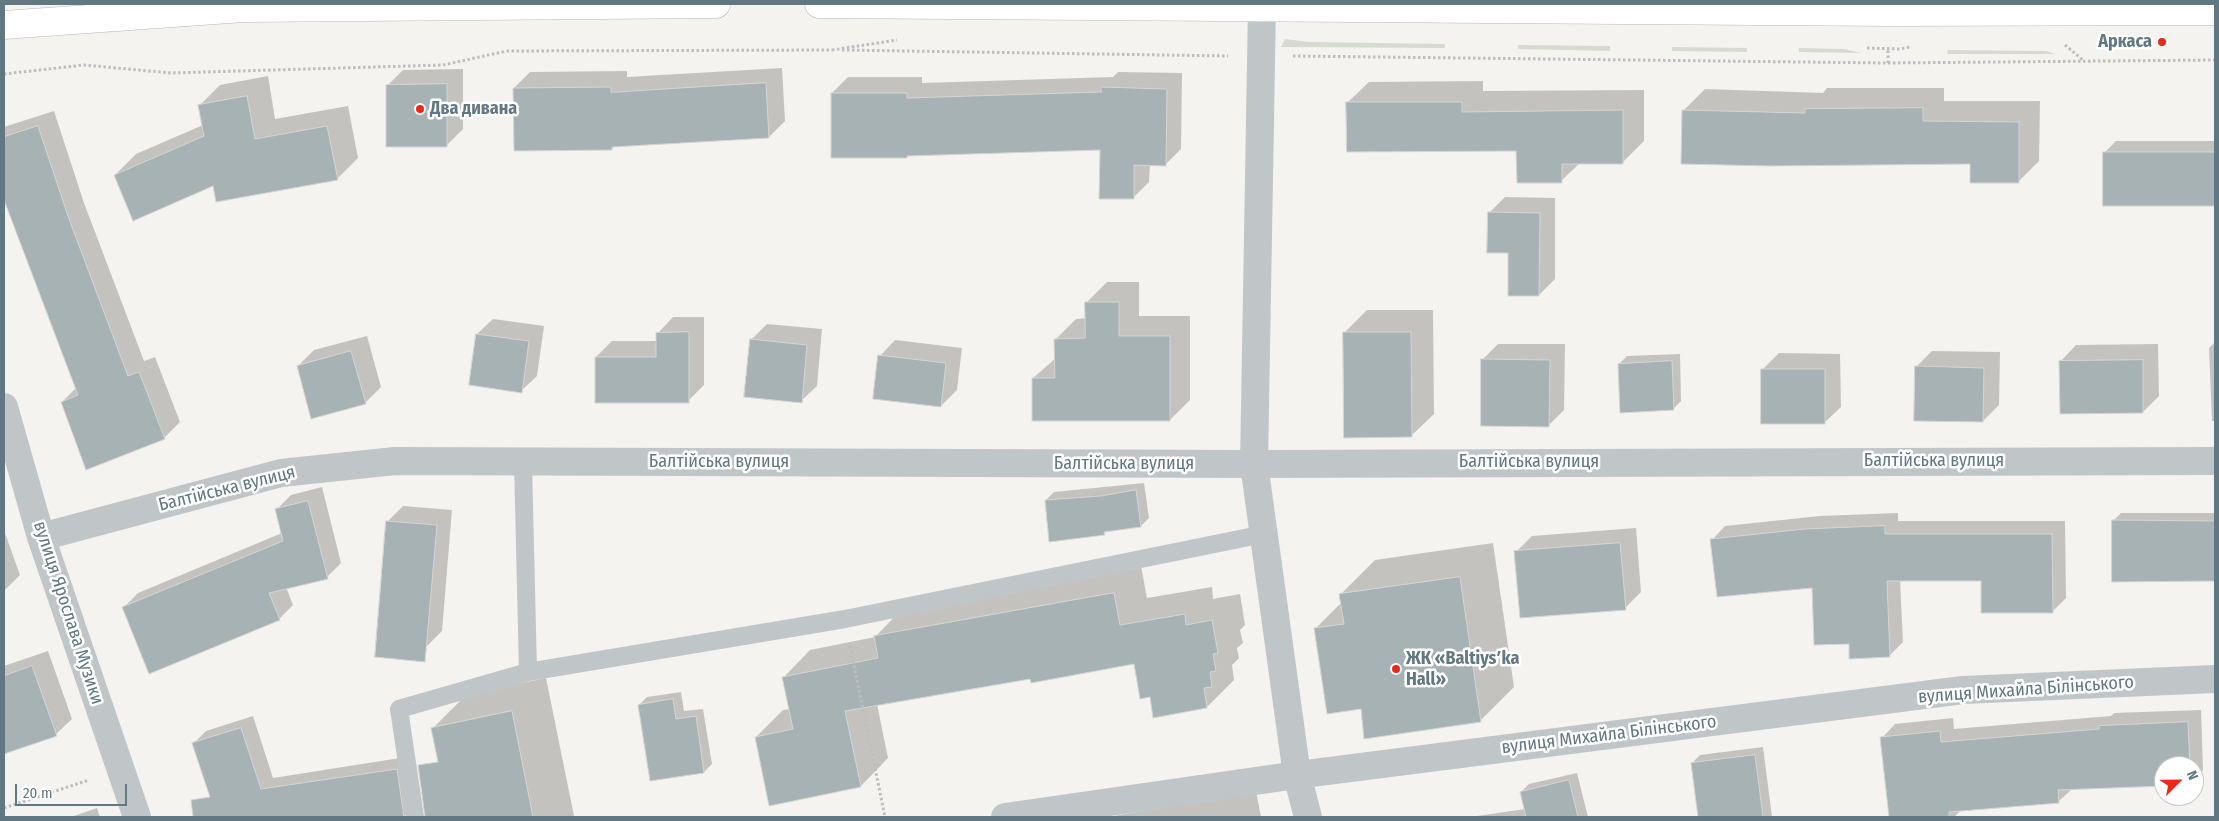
<!DOCTYPE html>
<meta charset="utf-8">
<style>
body{margin:0}
#map{position:relative;width:2219px;height:821px;overflow:hidden;background:#f4f3ef;font-family:"Fira Sans Condensed",sans-serif}
canvas{display:block}
.frame{position:absolute;inset:0;border:5px solid #617882;pointer-events:none}
.north{position:absolute;left:2154px;top:756px;width:50px;height:50px;box-sizing:border-box;background:#fff;border:1px solid #c0c9cd;border-radius:50%;rotate:67deg;font-size:14px;font-weight:700;line-height:20px;text-align:center;color:#617882}
.north::after{content:'';display:block;margin:auto;width:18px;height:22px;background:#ed2916;clip-path:polygon(50% 0,100% 100%,50% 72%,0 100%)}
.scale{position:absolute;left:15px;top:784px;width:112px;height:22px;box-sizing:border-box;border:2px solid #617882;border-top:0;padding-left:6px;font-size:15px;line-height:18px;white-space:nowrap;color:#617882;-webkit-text-stroke:4px #fff;paint-order:stroke}
</style>
<div id="map">
<canvas width="2219" height="821"></canvas>
<div class="frame"></div>
<div class="north">N</div>
<div class="scale">20 m</div>
</div>
<script>
const context = document.querySelector('canvas').getContext('2d');
context.lineJoin = 'round';
function fillPath(path, color) { context.fillStyle = color; context.fill(path, 'evenodd'); }
function trace(path, color, width, dash) { context.strokeStyle = color; context.lineWidth = width; context.lineCap = dash ? 'butt' : 'round'; context.setLineDash(dash || []); context.stroke(path); }
function label(font, color, halo, rows, align = 'center') {
  context.font = font + ' "Fira Sans Condensed",sans-serif'; context.lineWidth = 5; context.setLineDash([]); context.textBaseline = 'middle'; context.strokeStyle = halo; context.fillStyle = color; for (const [text, x, y, turn = 0] of rows) {
    context.save(); context.translate(x, y); context.rotate((+turn || 0) * Math.PI / 180); context.textAlign = isNaN(turn) ? turn : align; if (halo) context.strokeText(text, 0, 0); context.fillText(text, 0, 0); context.restore();
  }
}
fillPath(new Path2D(`
 M 1285,39 L 1309,42 L 1445,44 L 1445,48 L 1281,47 Z
 M 1518,45 L 1610,46 L 1610,51 L 1518,49 Z
 M 1672,47 L 1747,48 L 1747,52 L 1672,51 Z
 M 1799,48 L 1843,49 L 1862,53 L 1799,52 Z
 M 1948,50 L 2046,51 L 2055,54 L 1947,54 Z`), '#d6dbd0');
fillPath(new Path2D(`
 M 782,68 L 785,121 L 769,137 L 615,146 L 612,149 L 514,88 L 530,72 L 627,71 L 627,77 Z
 M 463,69 L 463,129 L 447,145 L 387,86 L 403,70 Z
 M 1118,72 L 1182,73 L 1181,149 L 1165,165 L 1150,164 L 1149,182 L 1133,198 L 1101,148 L 909,155 L 907,157 L 832,93 L 848,77 L 922,77 L 922,83 L 1113,77 Z
 M 268,76 L 275,119 L 348,106 L 358,158 L 337,179 L 214,185 L 115,175 L 136,154 L 203,125 L 199,106 L 220,85 Z
 M 1483,81 L 1483,91 L 1644,90 L 1644,141 L 1622,163 L 1580,163 L 1561,181 L 1518,150 L 1347,103 L 1369,82 Z
 M 1827,88 L 1944,88 L 1944,101 L 2040,101 L 2039,161 L 2018,182 L 1971,163 L 1684,110 L 1705,89 L 1823,93 Z
 M 54,111 L 84,203 L 144,361 L 155,357 L 180,422 L 164,438 L 62,402 L 76,388 L 4,196 L 4,127 Z
 M 2116,141 L 2215,141 L 2215,204 L 2104,204 L 2104,153 Z
 M 1505,197 L 1555,198 L 1555,279 L 1539,295 L 1510,252 L 1489,213 Z
 M 1107,282 L 1139,282 L 1139,316 L 1190,316 L 1190,400 L 1170,420 L 1033,378 L 1056,358 L 1056,339 L 1076,319 L 1087,318 L 1087,302 Z
 M 1367,310 L 1433,310 L 1434,414 L 1411,436 L 1345,332 Z
 M 673,317 L 704,317 L 704,385 L 688,401 L 596,357 L 612,341 L 658,341 L 658,333 Z
 M 493,319 L 544,326 L 537,376 L 521,391 L 477,334 Z
 M 767,324 L 822,329 L 817,386 L 801,401 L 751,340 Z
 M 367,336 L 381,387 L 365,403 L 298,366 L 314,350 Z
 M 895,340 L 962,348 L 957,390 L 941,406 L 880,356 Z
 M 2215,342 L 2215,421 L 2212,421 L 2209,348 Z
 M 1498,344 L 1565,344 L 1564,410 L 1548,426 L 1482,360 Z
 M 2158,344 L 2159,396 L 2143,412 L 2061,361 L 2076,345 Z
 M 1932,351 L 2000,352 L 1999,405 L 1983,421 L 1916,367 Z
 M 1779,353 L 1840,354 L 1841,407 L 1825,422 L 1763,369 Z
 M 1680,354 L 1681,401 L 1673,409 L 1619,364 L 1627,356 Z
 M 1144,483 L 1149,518 L 1141,526 L 1108,530 L 1104,534 L 1046,500 L 1054,492 Z
 M 322,487 L 341,563 L 327,577 L 286,587 L 293,605 L 279,619 L 124,607 L 138,593 L 282,533 L 277,509 L 291,495 Z
 M 403,506 L 452,510 L 442,631 L 426,647 L 387,522 Z
 M 1898,513 L 1898,521 L 2065,521 L 2066,598 L 2052,612 L 1982,580 L 1900,580 L 1903,642 L 1889,656 L 1850,643 L 1813,586 L 1712,540 L 1725,526 L 1820,516 Z
 M 2121,513 L 2215,513 L 2215,580 L 2191,581 L 2113,521 Z
 M 1636,528 L 1641,592 L 1625,608 L 1516,552 L 1532,536 Z
 M 4,530 L 20,575 L 4,591 Z
 M 1493,543 L 1514,687 L 1480,721 L 1362,708 L 1315,629 L 1342,602 L 1341,594 L 1375,560 Z
 M 1141,566 L 1147,598 L 1212,587 L 1213,599 L 1240,594 L 1245,625 L 1240,630 L 1243,643 L 1237,648 L 1239,658 L 1232,665 L 1234,680 L 1207,707 L 1151,696 L 1135,663 L 1031,678 L 877,704 L 888,758 L 861,786 L 756,737 L 783,710 L 790,709 L 783,678 L 810,650 L 875,637 L 902,609 Z
 M 48,651 L 72,719 L 56,734 L 4,753 L 4,666 Z
 M 546,678 L 574,816 L 451,817 L 433,728 L 467,694 Z
 M 681,692 L 684,711 L 703,709 L 712,764 L 704,772 L 639,705 L 647,697 Z
 M 2201,710 L 2203,770 L 2194,780 L 2194,766 L 2164,766 L 2164,785 L 2072,789 L 2058,802 L 1961,810 L 1954,817 L 1890,817 L 1882,738 L 1895,724 L 1953,718 L 1954,729 L 2111,716 L 2114,713 Z
 M 253,716 L 273,778 L 400,758 L 408,813 L 403,817 L 218,817 L 194,743 L 206,731 Z
 M 1763,747 L 1772,817 L 1699,817 L 1692,763 L 1700,755 Z
 M 1577,773 L 1588,817 L 1470,817 L 1525,809 L 1521,792 L 1529,784 Z
 M 1256,791 L 1261,817 L 1108,817 Z
 M 97,808 L 100,817 L 71,817 Z`), '#0003');
const building = new Path2D(`
 M 766,83 L 769,138 L 612,147 L 612,150 L 514,151 L 513,88 L 611,87 L 611,92 Z
 M 447,84 L 447,147 L 386,147 L 386,85 Z
 M 1101,87 L 1167,89 L 1166,166 L 1134,165 L 1134,199 L 1099,199 L 1100,150 L 907,156 L 907,158 L 831,158 L 831,93 L 907,93 L 907,98 L 1101,92 Z
 M 247,96 L 255,139 L 327,126 L 338,180 L 216,202 L 213,186 L 133,221 L 114,175 L 204,136 L 198,105 Z
 M 1346,102 L 1462,102 L 1462,112 L 1623,110 L 1623,164 L 1562,164 L 1562,183 L 1517,183 L 1516,151 L 1347,152 Z
 M 1923,108 L 1923,121 L 2019,122 L 2019,183 L 1970,183 L 1970,164 L 1770,166 L 1681,164 L 1682,110 L 1805,113 L 1805,109 Z
 M 38,126 L 69,219 L 128,376 L 139,372 L 165,439 L 86,470 L 61,402 L 78,395 L 4,200 L 4,137 Z
 M 2103,152 L 2215,152 L 2215,206 L 2103,206 Z
 M 1488,212 L 1540,213 L 1539,296 L 1508,296 L 1508,253 L 1487,253 Z
 M 1085,302 L 1119,302 L 1119,336 L 1170,336 L 1170,421 L 1032,421 L 1032,378 L 1055,378 L 1054,339 L 1085,338 Z
 M 689,332 L 689,403 L 595,403 L 595,357 L 656,357 L 656,333 Z
 M 1343,332 L 1411,332 L 1412,437 L 1344,438 Z
 M 476,334 L 529,341 L 522,393 L 469,385 Z
 M 750,339 L 807,345 L 802,403 L 744,397 Z
 M 351,351 L 366,404 L 311,419 L 297,366 Z
 M 878,355 L 946,363 L 941,407 L 873,399 Z
 M 1481,359 L 1550,360 L 1549,427 L 1481,426 Z
 M 2143,360 L 2143,413 L 2060,414 L 2059,361 Z
 M 1672,361 L 1674,410 L 1620,413 L 1618,364 Z
 M 1915,366 L 1984,368 L 1983,422 L 1914,421 Z
 M 1761,369 L 1825,369 L 1825,424 L 1761,424 Z
 M 1136,490 L 1141,527 L 1104,532 L 1105,535 L 1049,542 L 1045,500 L 1101,496 Z
 M 308,501 L 328,579 L 269,593 L 280,620 L 149,674 L 122,607 L 283,541 L 275,509 Z
 M 2112,520 L 2215,521 L 2215,581 L 2112,582 Z
 M 386,521 L 437,525 L 425,662 L 375,657 Z
 M 1885,526 L 1885,534 L 2052,534 L 2053,613 L 1981,613 L 1981,581 L 1887,581 L 1890,657 L 1849,659 L 1849,644 L 1814,645 L 1812,588 L 1717,597 L 1710,539 L 1805,529 Z
 M 1620,543 L 1626,610 L 1520,618 L 1514,551 Z
 M 1460,577 L 1481,722 L 1364,739 L 1361,709 L 1327,714 L 1314,628 L 1344,624 L 1339,594 Z
 M 1114,593 L 1120,625 L 1185,614 L 1186,625 L 1212,620 L 1218,653 L 1213,654 L 1216,671 L 1210,672 L 1212,687 L 1204,688 L 1207,708 L 1153,718 L 1150,697 L 1140,699 L 1134,664 L 1031,683 L 1030,679 L 845,711 L 861,787 L 769,806 L 755,737 L 793,729 L 782,677 L 878,658 L 874,636 Z
 M 32,666 L 57,736 L 4,754 L 4,676 Z
 M 673,699 L 676,719 L 696,716 L 704,773 L 650,781 L 638,705 Z
 M 512,711 L 533,817 L 425,817 L 418,765 L 438,762 L 431,728 Z
 M 2188,722 L 2190,766 L 2164,766 L 2164,786 L 2058,790 L 2059,803 L 1949,812 L 1949,817 L 1889,817 L 1880,737 L 1940,731 L 1941,742 L 2099,729 L 2099,726 Z
 M 241,728 L 261,789 L 397,769 L 404,817 L 193,817 L 191,800 L 210,797 L 192,743 Z
 M 1755,755 L 1763,817 L 1698,817 L 1691,763 Z
 M 1569,780 L 1578,817 L 1526,817 L 1520,792 Z`);
fillPath(building, '#a7b2b5');
trace(building, '#d5d4d2', 1);
const secondary = new Path2D(`
 M 819,4 L 1892,12 L 2215,11
 M 4,25 L 243,8 L 716,4`);
trace(secondary, '#b2b9bc', 29);
trace(new Path2D(`
 M 2065,45 L 2084,61
 M 1867,48 L 1900,49 L 1910,47
 M 832,50 L 897,40
 M 842,50 L 1228,56
 M 1293,56 L 1888,63 L 2215,60
 M 1888,63 L 1888,49
 M 4,74 L 84,65 L 171,73 L 443,65 L 507,51 L 833,50
 M 850,646 L 885,817
 M 4,808 L 89,780`), '#bcbec0', 3, [2.5, 2.5]);
trace(new Path2D(`
 M 523,462 L 528,672 L 845,619 L 1264,534
 M 415,817 L 399,709 L 528,672`), '#c0c5c7', 18);
trace(new Path2D(`
 M 1262,6 L 1254,464 L 1297,775 L 1308,817
 M 4,407 L 41,537 L 137,817
 M 41,537 L 281,473 L 395,461 L 1254,464 L 2215,461
 M 1005,817 L 1297,775 L 1963,690 L 2215,679`), '#c0c5c7', 28);
trace(secondary, '#fff', 28);
for (const [x, y, r, color] of [
 [2162,42,5,"#ed2916"],
 [420,109,5,"#ed2916"],
 [1396,669,5,"#ed2916"]
]) { const dot = new Path2D(); dot.arc(x, y, r, 0, 2 * Math.PI); context.fillStyle = color; context.fill(dot); trace(dot, '#fff', 2); }
label('bold 18px', '#617882', '#fff', [
 ["Аркаса",2152,42,"right"],
 ["Два дивана",430,109],
 ["ЖК «Baltiysʹka",1406,659],
 ["Hall»",1406,680]
], 'left');
label('18px', '#617882', '#fff', [
 ["Балтійська вулиця",1934,461],
 ["Балтійська вулиця",719,462],
 ["Балтійська вулиця",1529,462],
 ["Балтійська вулиця",1124,464],
 ["Балтійська вулиця",227,489,-14],
 ["вулиця Ярослава Музики",68,613,72],
 ["вулиця Михайла Білінського",2026,690,-4],
 ["вулиця Михайла Білінського",1609,735,-7]
]);
</script>
